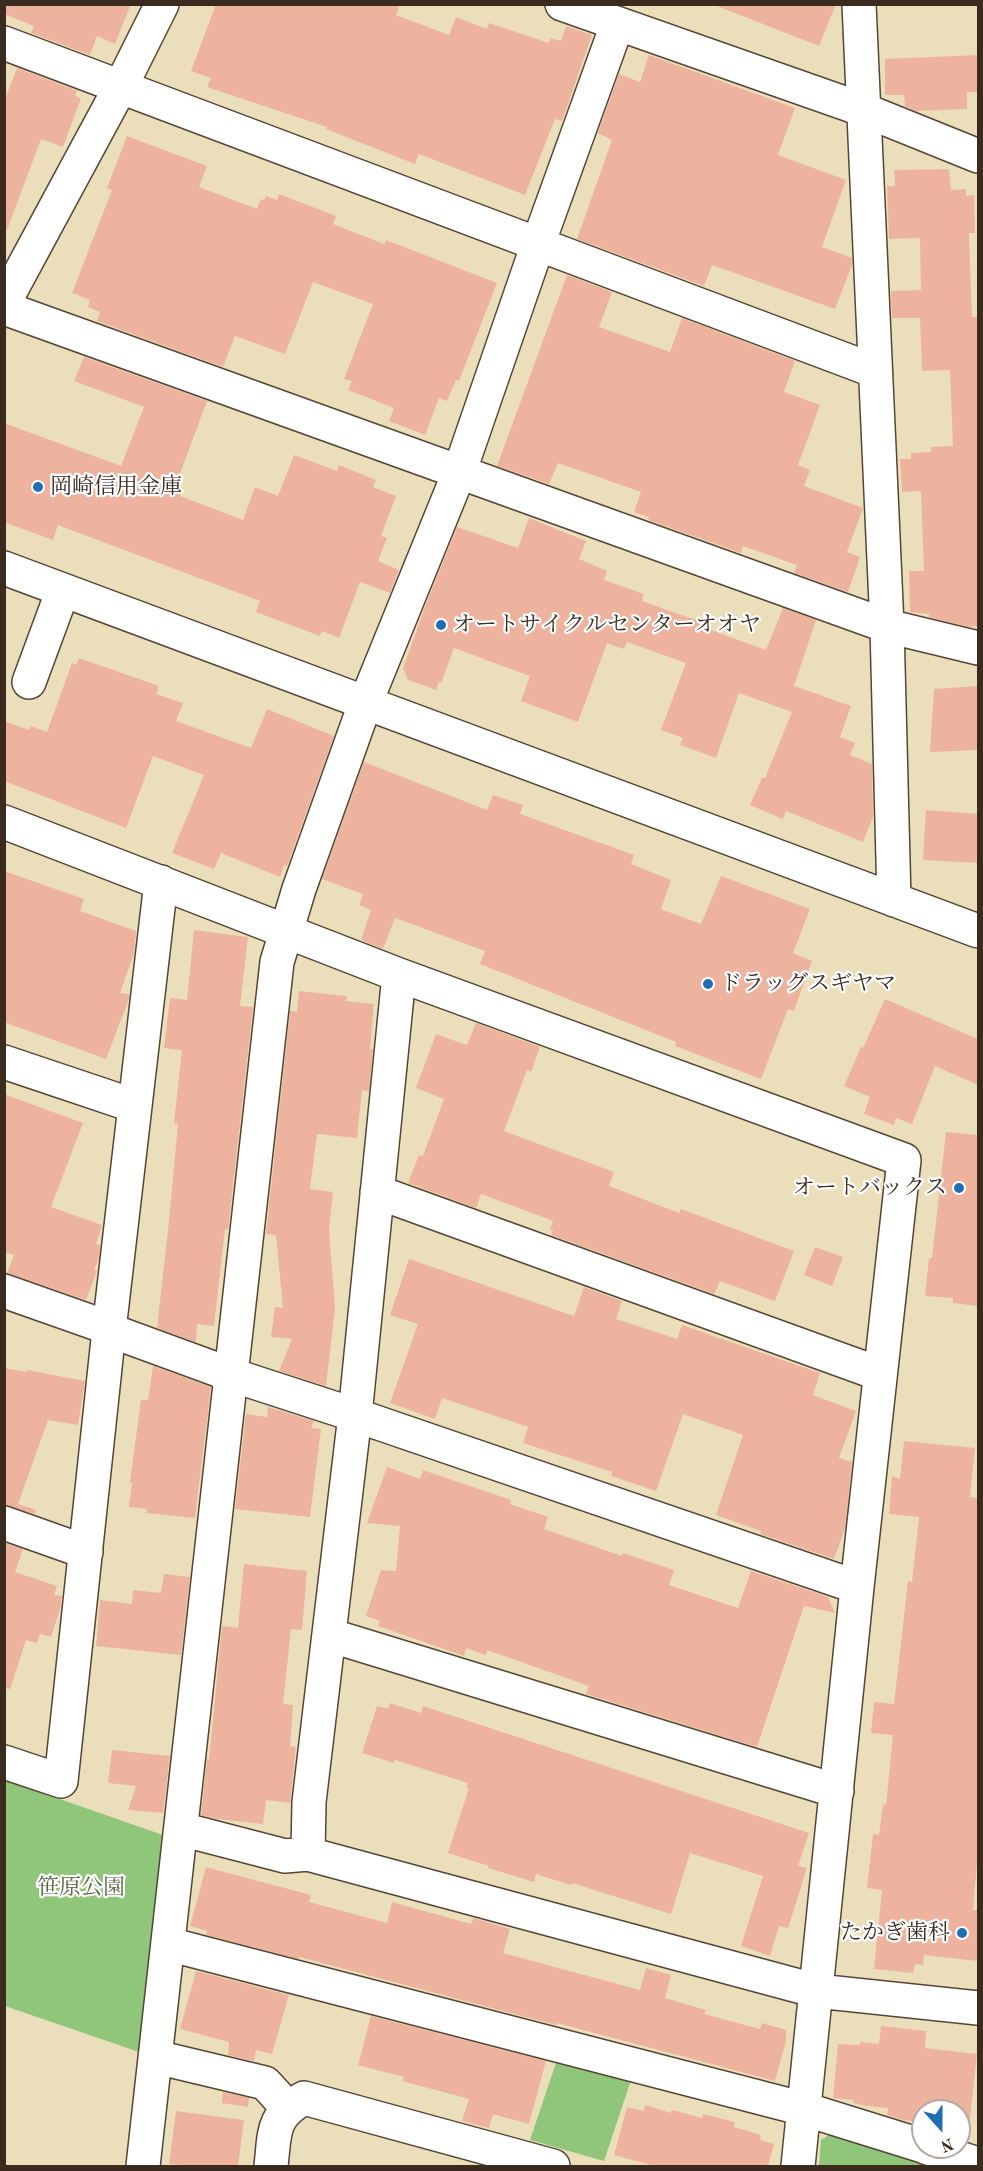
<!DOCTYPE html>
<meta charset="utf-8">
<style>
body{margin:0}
#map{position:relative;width:983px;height:2171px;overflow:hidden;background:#ebdfbb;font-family:"Old Standard TT",serif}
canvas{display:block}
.frame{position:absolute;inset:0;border:6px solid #3b2a1e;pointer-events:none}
.north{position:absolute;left:911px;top:2099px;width:60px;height:60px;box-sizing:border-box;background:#fff;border:2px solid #b1aaa5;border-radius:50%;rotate:159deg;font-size:16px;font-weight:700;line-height:24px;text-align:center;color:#3b2a1e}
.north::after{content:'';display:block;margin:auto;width:21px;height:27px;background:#1f6fb2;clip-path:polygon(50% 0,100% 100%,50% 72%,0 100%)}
</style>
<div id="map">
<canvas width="983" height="2171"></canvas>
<div class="frame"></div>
<div class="north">N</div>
</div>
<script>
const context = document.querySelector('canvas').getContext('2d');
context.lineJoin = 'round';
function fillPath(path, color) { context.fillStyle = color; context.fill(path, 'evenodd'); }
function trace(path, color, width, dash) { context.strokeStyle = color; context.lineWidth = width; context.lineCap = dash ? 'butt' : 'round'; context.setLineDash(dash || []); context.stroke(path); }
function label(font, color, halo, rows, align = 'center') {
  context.font = font + ' "Old Standard TT","Noto Serif JP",serif'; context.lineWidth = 4.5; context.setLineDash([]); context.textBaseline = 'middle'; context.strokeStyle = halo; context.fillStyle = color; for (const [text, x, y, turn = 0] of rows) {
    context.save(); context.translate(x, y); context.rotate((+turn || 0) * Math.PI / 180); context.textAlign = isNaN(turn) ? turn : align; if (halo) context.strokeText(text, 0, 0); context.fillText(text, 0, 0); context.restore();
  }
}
fillPath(new Path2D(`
 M 5,1780 L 163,1835 L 142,2053 L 5,2006 Z
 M 557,2060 L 631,2080 L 604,2161 L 530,2140 Z
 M 832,2133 L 931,2166 L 819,2166 L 821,2140 Z`), '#8fc679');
fillPath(new Path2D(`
 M 4,4 L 131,4 L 115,44 L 97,36 L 90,55 L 31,33 L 34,26 L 4,14 Z
 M 216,4 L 400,4 L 396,15 L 449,35 L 456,17 L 487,29 L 489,23 L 549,43 L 550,38 L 561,41 L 566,26 L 592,35 L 562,121 L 555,119 L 525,195 L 419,154 L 415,164 L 326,129 L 327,127 L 207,87 L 211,78 L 191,71 Z
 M 718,4 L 836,4 L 819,46 L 717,6 Z
 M 649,55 L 795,108 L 778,155 L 846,180 L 822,247 L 852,258 L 852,265 L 835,309 L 712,265 L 704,286 L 577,239 L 612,140 L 598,133 L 619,74 L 640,82 Z
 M 978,55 L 978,92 L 967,92 L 967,109 L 916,111 L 905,106 L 904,95 L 885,95 L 885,59 Z
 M 17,68 L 75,90 L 77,91 L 75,96 L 81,98 L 63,147 L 41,139 L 7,230 L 4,229 L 4,102 Z
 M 127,136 L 207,166 L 199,187 L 257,209 L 261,199 L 264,200 L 266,196 L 277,200 L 279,194 L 336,216 L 333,224 L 384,244 L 386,240 L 497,283 L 459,381 L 456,380 L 447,401 L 439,398 L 425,435 L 389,421 L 394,408 L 348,390 L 352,381 L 344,379 L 373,304 L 313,282 L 285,354 L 235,336 L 223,367 L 97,321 L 100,312 L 88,307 L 90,300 L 72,293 L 112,190 L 107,188 Z
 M 949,169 L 951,190 L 966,189 L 966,196 L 974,195 L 975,233 L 969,233 L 972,317 L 978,317 L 978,626 L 969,627 L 929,617 L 929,614 L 910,612 L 909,571 L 924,571 L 921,491 L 902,492 L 900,459 L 911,459 L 911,453 L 931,452 L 931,447 L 953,446 L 950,370 L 922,371 L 920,318 L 892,318 L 891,291 L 921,290 L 920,238 L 889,239 L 887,186 L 895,186 L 894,170 Z
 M 567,275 L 612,292 L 599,327 L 670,352 L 682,318 L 795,361 L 784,392 L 820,405 L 798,465 L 810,470 L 804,486 L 863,508 L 847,552 L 860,557 L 848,592 L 794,573 L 797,565 L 743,546 L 741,553 L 648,520 L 649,517 L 634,512 L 641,492 L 558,463 L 549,484 L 497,466 Z
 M 84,357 L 207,401 L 175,487 L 182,489 L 180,496 L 243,520 L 255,487 L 278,496 L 294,455 L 337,471 L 339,465 L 376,480 L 373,487 L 396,496 L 381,536 L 387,538 L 378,561 L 399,570 L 390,593 L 360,582 L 339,638 L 322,631 L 320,636 L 256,612 L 260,601 L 58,525 L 53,540 L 4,522 L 4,423 L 121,466 L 144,407 L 74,381 Z
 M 529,518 L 586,541 L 579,559 L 607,571 L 604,580 L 644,594 L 642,601 L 707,624 L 705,628 L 766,650 L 783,608 L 816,620 L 794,686 L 851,706 L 840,737 L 855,743 L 850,755 L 872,764 L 873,817 L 863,842 L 786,811 L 783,819 L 750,805 L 762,778 L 765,778 L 792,712 L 739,693 L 716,758 L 680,745 L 683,738 L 661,730 L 686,663 L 627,642 L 624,649 L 607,643 L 578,722 L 521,701 L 530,676 L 454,648 L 441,683 L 439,682 L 436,690 L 408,680 L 403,668 L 425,607 L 457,527 L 518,548 Z
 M 79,658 L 159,686 L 156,694 L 183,703 L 176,721 L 251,748 L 267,709 L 334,736 L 287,866 L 284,865 L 280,877 L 221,853 L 214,869 L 172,853 L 204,775 L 153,756 L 126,828 L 4,781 L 4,721 L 29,730 L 30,726 L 47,732 L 72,663 L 76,665 Z
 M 978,686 L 978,750 L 930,752 L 934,689 Z
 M 364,762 L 487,810 L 493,795 L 523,805 L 520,814 L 634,855 L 631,864 L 671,880 L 661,909 L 701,924 L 721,876 L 810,909 L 793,953 L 812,961 L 794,1011 L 788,1009 L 761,1079 L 675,1046 L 676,1042 L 480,964 L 485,951 L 395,918 L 383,949 L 361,940 L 371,910 L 359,905 L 363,894 L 322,879 Z
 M 926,810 L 978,814 L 978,863 L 923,860 Z
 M 4,871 L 84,899 L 80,911 L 136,931 L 134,953 L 120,993 L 129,994 L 129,999 L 106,1059 L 4,1022 Z
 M 194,930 L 248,937 L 240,1006 L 253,1007 L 228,1230 L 225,1229 L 214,1326 L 197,1324 L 196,1342 L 157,1328 L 169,1221 L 178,1124 L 174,1123 L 182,1050 L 164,1048 L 170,998 L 187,1000 Z
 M 299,991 L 347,996 L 346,1001 L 374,1004 L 370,1049 L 373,1049 L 369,1091 L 362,1090 L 357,1138 L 317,1134 L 310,1189 L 333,1192 L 329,1230 L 335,1308 L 326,1386 L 279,1371 L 292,1339 L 271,1337 L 275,1307 L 283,1308 L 276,1235 L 266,1234 L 290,1011 L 297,1012 Z
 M 885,999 L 978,1039 L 978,1085 L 935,1066 L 912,1124 L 896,1118 L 894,1125 L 864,1114 L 870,1097 L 844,1086 L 861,1047 L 863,1048 L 868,1037 Z
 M 476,1023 L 540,1047 L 531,1072 L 527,1070 L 504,1131 L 614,1172 L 609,1186 L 679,1213 L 681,1209 L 794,1251 L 775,1301 L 720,1281 L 714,1294 L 551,1235 L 553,1230 L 550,1229 L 553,1221 L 481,1194 L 476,1208 L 408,1183 L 419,1155 L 423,1156 L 444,1099 L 416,1088 L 436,1034 L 467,1045 Z
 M 4,1094 L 83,1123 L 51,1207 L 102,1225 L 96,1244 L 100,1245 L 99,1258 L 94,1270 L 97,1271 L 86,1300 L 7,1273 L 14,1255 L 4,1252 Z
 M 946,1132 L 978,1135 L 978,1306 L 953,1303 L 953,1298 L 925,1296 L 929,1258 L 932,1258 Z
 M 815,1247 L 843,1257 L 832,1286 L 804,1275 Z
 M 409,1259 L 574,1316 L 584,1287 L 622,1301 L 616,1319 L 677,1339 L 682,1325 L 820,1373 L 813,1395 L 856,1411 L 839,1458 L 852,1462 L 845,1529 L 834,1559 L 760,1534 L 761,1531 L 716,1515 L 743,1435 L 683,1414 L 656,1491 L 611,1476 L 612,1472 L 523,1443 L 528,1427 L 442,1398 L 435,1419 L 390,1403 L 418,1324 L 390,1315 Z
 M 153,1366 L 211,1387 L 195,1518 L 146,1513 L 147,1509 L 129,1507 L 132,1483 L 130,1482 L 141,1400 L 148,1400 Z
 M 4,1368 L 27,1372 L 27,1370 L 85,1381 L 78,1425 L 48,1420 L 18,1504 L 36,1510 L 35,1514 L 4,1505 Z
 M 268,1407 L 314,1421 L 311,1428 L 321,1429 L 310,1517 L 235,1509 L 246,1414 L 267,1417 Z
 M 904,1441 L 975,1448 L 970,1497 L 978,1498 L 978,1852 L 973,1910 L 978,1910 L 978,1961 L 924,1955 L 923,1965 L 915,1964 L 913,1973 L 874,1969 L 882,1890 L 867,1888 L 873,1834 L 879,1835 L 883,1804 L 886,1805 L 893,1735 L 871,1733 L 874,1702 L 894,1704 L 908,1581 L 912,1582 L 919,1517 L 889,1514 L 892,1476 L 900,1479 Z
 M 387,1467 L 420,1479 L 423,1470 L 511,1500 L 510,1504 L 548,1517 L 544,1529 L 622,1556 L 623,1553 L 674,1570 L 669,1585 L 738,1608 L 751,1571 L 828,1597 L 835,1613 L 804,1606 L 757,1747 L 586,1694 L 589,1686 L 487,1650 L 486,1655 L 466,1648 L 464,1656 L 378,1626 L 380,1621 L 366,1616 L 381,1570 L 396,1571 L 400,1526 L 367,1523 Z
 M 4,1543 L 23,1549 L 15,1572 L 57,1586 L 54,1595 L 62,1596 L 60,1609 L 51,1637 L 40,1634 L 37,1643 L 26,1640 L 10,1689 L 4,1688 Z
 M 244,1564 L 307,1571 L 302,1630 L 291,1629 L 283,1704 L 293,1705 L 290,1746 L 296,1747 L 290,1803 L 266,1800 L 263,1824 L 217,1819 L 201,1815 L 207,1759 L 209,1760 L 222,1626 L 238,1628 Z
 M 164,1574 L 190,1577 L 181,1655 L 96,1646 L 100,1600 L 132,1604 L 133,1590 L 161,1593 Z
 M 390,1703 L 421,1713 L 423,1706 L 809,1833 L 798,1866 L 807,1868 L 788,1928 L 779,1926 L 770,1956 L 741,1946 L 763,1876 L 690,1853 L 671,1914 L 572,1883 L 571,1885 L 536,1874 L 534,1882 L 488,1868 L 489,1866 L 448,1853 L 469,1788 L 466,1787 L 468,1783 L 395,1760 L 394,1763 L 362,1753 L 377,1706 L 388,1709 Z
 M 112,1750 L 170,1756 L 163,1813 L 128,1810 L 136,1786 L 108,1783 Z
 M 206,1867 L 311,1895 L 309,1902 L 387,1923 L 392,1902 L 471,1924 L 473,1918 L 510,1929 L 503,1953 L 640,1990 L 646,1968 L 671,1975 L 665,1998 L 706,2010 L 704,2014 L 760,2029 L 762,2023 L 786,2030 L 786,2041 L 775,2081 L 557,2023 L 556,2025 L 299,1957 L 299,1959 L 206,1935 L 207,1931 L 190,1926 Z
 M 196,1971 L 289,1995 L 272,2054 L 256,2050 L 254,2061 L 228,2055 L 229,2042 L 180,2029 Z
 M 371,2016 L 546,2061 L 529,2124 L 496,2115 L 493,2115 L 489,2128 L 462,2121 L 469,2099 L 402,2081 L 404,2077 L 358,2065 Z
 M 881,2026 L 926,2031 L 925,2048 L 977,2054 L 969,2127 L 959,2126 L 959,2111 L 923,2111 L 923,2122 L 903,2120 L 887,2115 L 888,2108 L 867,2106 L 853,2103 L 854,2100 L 833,2098 L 838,2044 L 860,2045 L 860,2042 L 879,2044 Z
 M 223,2092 L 249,2098 L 248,2107 L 222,2103 Z
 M 645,2105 L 671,2113 L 672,2110 L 702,2118 L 703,2114 L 735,2122 L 734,2127 L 761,2135 L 760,2140 L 774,2144 L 768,2166 L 655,2166 L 614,2155 L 627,2107 L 644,2111 Z
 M 176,2111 L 244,2120 L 238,2166 L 192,2166 L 169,2164 Z`), '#edb39f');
const minor = new Path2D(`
 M 562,4 L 864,110 L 978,156
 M 859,4 L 887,626 L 894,900
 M 4,43 L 875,371
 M 4,303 L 121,86 L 162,4
 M 4,308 L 887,626 L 978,648
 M 4,568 L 978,931
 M 29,682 L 63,590
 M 4,822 L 399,975 L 904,1160 L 857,1587 L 798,2166
 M 399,975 L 355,1415 L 309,1802 L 308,1854 L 817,1991 L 978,2008
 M 4,1062 L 135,1106
 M 377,1192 L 880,1374
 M 4,1291 L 109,1328
 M 109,1330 L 232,1375 L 355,1415 L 857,1587
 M 4,1523 L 86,1552
 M 329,1635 L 837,1791
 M 4,1762 L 61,1781 L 109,1330 L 161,882
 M 181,1829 L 285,1856 L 308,1854
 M 168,1944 L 804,2109 L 923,2146
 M 156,2057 L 265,2083 L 288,2108
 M 925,2147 L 978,2164
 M 143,2166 L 277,962 L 299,889 L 365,704 L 459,473 L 538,244 L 617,25
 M 271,2166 C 275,2132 271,2117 304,2098 L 553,2166`);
trace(minor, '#554536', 36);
trace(minor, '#fff', 33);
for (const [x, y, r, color] of [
 [38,487,6,"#1f6fb2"],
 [441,625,6,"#1f6fb2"],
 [708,984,6,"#1f6fb2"],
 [959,1188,6,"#1f6fb2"],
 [962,1933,6,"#1f6fb2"]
]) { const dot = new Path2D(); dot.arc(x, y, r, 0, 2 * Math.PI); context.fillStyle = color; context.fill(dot); trace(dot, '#fff', 2); }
label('22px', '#3b2a1e', '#fff', [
 ["岡崎信用金庫",50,487],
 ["オートサイクルセンターオオヤ",453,625],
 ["ドラッグスギヤマ",720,984],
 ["オートバックス",947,1188,"right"],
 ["たかぎ歯科",950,1933,"right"]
], 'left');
label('22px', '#58613e', '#fff', [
 ["笹原公園",81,1888]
]);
</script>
